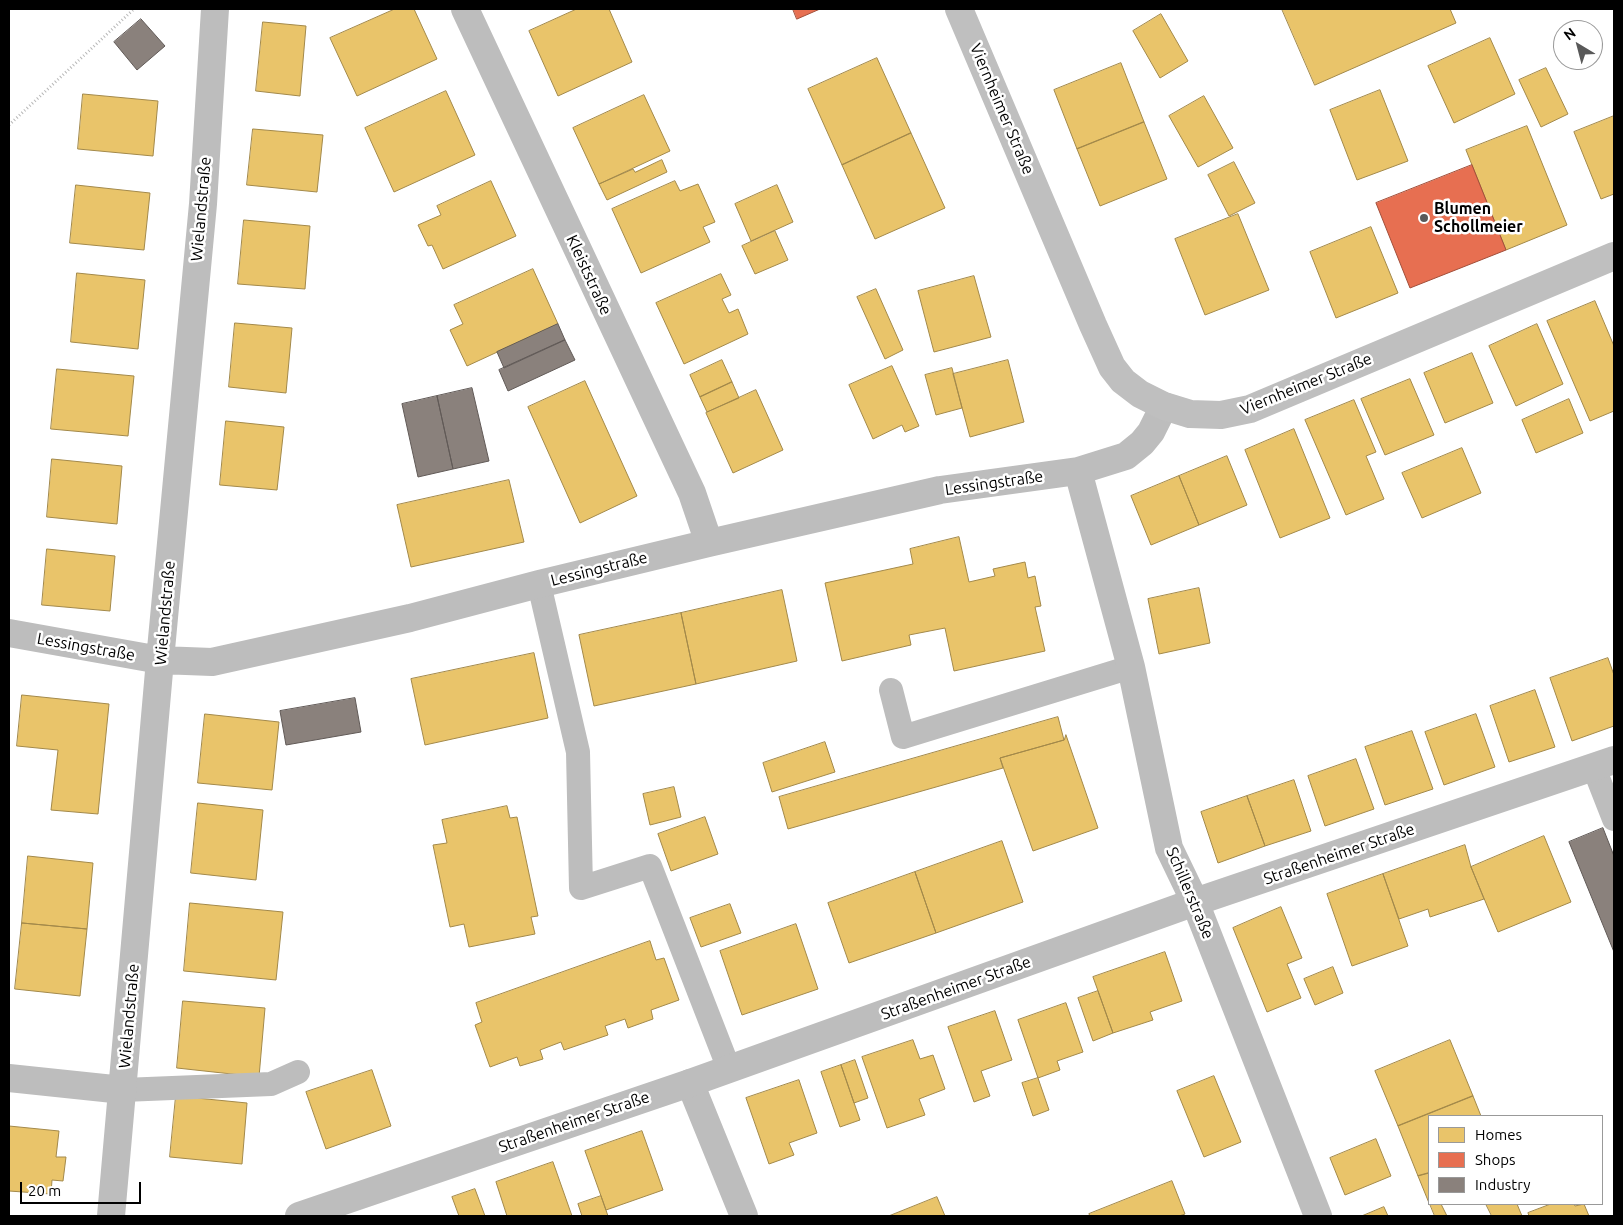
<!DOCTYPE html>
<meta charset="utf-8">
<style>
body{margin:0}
#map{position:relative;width:1623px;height:1225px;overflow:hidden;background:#fff;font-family:Ubuntu,sans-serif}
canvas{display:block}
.frame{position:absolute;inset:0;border:10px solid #000;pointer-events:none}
.legend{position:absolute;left:1428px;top:1115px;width:175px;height:90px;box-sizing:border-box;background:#fff;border:1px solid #999;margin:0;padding:6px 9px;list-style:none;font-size:15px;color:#000}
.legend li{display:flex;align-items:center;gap:10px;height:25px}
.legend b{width:25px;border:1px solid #999}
.north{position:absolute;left:1553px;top:20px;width:50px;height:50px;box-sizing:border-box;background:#fff;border:1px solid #999;border-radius:50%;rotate:323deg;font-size:14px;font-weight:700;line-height:20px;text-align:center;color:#000}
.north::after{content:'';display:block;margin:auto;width:18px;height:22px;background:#595959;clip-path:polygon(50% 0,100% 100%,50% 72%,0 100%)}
.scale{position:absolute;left:20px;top:1182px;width:121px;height:22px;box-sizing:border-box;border:2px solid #000;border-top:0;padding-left:6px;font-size:15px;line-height:18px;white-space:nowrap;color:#000;-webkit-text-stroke:4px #fff;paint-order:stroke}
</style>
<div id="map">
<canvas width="1623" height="1225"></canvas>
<div class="frame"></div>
<ul class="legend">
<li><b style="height:14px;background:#e9c46a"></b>Homes</li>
<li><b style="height:14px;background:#e76f51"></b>Shops</li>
<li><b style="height:14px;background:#8a817c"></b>Industry</li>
</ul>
<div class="north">N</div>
<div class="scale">20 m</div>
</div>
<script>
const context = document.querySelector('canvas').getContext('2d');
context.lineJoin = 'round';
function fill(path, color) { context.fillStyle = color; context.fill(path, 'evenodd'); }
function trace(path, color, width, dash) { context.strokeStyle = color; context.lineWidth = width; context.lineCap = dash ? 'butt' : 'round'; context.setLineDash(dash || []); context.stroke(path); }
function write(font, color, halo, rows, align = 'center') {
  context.font = font + ' Ubuntu,sans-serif'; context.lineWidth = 5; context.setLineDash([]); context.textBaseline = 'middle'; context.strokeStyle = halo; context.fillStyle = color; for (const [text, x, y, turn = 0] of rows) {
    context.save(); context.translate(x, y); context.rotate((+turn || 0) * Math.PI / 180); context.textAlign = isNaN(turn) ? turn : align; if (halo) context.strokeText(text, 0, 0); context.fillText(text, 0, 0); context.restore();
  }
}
const homes = new Path2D(`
 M395,9H414L437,59L357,96L330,38Z
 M577,9H609L632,62L558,96L529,31Z
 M1282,9H1450L1456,23L1315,85Z
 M1161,14L1188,61L1160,78L1133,31Z
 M263,22L306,26L300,96L256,91Z
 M1490,38L1515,94L1454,123L1428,66Z
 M877,58L911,133L842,165L808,89Z
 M1121,63L1144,122L1077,149L1054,90Z
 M1546,68L1568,114L1541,127L1519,80Z
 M1380,90L1408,161L1357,180L1330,110Z
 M446,91L475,155L394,192L365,128Z
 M83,94L158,101L153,156L78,149Z
 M644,95L670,151L599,184L573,128Z
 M1204,96L1233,148L1198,167L1169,116Z
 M1614,116V194L1601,199L1574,132Z
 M1144,122L1167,179L1100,206L1077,149Z
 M1527,126L1567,225L1506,250L1466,150Z
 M253,129L323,135L317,192L247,185Z
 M911,133L945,208L875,239L842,165Z
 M662,160L667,172L607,200L599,184L633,169L635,172Z
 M1234,162L1255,203L1229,216L1208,175Z
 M491,181L516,236L443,269L432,245L428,246L418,225L441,215L437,206Z
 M675,181L680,191L698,184L715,222L703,227L710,242L641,273L612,209Z
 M76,185L150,193L144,250L70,243Z
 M777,185L793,222L751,241L735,204Z
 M1238,214L1269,290L1205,315L1175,239Z
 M244,220L310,226L305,289L238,284Z
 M1371,227L1398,293L1336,318L1310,252Z
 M775,231L788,260L755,274L742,246Z
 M533,269L558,324L467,366L450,330L463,324L454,305Z
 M77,273L145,280L138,349L71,342Z
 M721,274L731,295L722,299L729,313L738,309L748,334L684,364L656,303Z
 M974,276L991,337L934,352L918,291Z
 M876,289L903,350L885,359L857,297Z
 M1595,301L1614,346V411L1590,421L1547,321Z
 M235,323L292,328L286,393L229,387Z
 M1537,324L1563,384L1516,406L1489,346Z
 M1472,353L1493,403L1445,423L1424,373Z
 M722,360L732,382L700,397L690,375Z
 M1008,360L1024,422L970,437L953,374Z
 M892,366L919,426L905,432L902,425L873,439L849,385Z
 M952,368L962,408L936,415L925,375Z
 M57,369L134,376L128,436L51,429Z
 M1410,379L1434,435L1385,455L1361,399Z
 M585,381L637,496L580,523L528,407Z
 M732,382L739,398L707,412L700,397Z
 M756,390L783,450L733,473L706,413Z
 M1569,399L1583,433L1536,453L1522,420Z
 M1354,400L1376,452L1366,456L1384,499L1346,515L1305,420Z
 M226,421L284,427L277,490L220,485Z
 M1294,429L1330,518L1280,538L1245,450Z
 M1462,448L1481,493L1422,518L1402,473Z
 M1227,456L1247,505L1199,525L1179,476Z
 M52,459L122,466L117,524L47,517Z
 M1179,476L1199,525L1151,545L1131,496Z
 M509,480L524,542L411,567L397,505Z
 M959,537L969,582L995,576L993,569L1025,562L1028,578L1035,576L1041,606L1035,607L1045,651L954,671L945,628L909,635L911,645L842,661L825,583L913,564L910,549Z
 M47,549L115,556L110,611L42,605Z
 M1199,588L1210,643L1159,654L1148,599Z
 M782,590L797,661L696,684L681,613Z
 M681,613L696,684L594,706L579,635Z
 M534,653L548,718L425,745L411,679Z
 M1608,658L1614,675V726L1572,741L1550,678Z
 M1535,690L1555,747L1509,762L1490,706Z
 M22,695L109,704L98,814L51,810L58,750L17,746Z
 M205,714L279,722L272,790L198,783Z
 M1476,714L1495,767L1444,785L1425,732Z
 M1058,717L1064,740L1000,758L1003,768L788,829L779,797Z
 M1412,731L1433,789L1385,805L1365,747Z
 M1066,735L1098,828L1033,851L1000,758L1064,740Z
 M825,742L835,772L772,792L763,763Z
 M1356,759L1374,809L1325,826L1308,776Z
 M1294,780L1311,831L1265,846L1247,796Z
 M674,787L681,817L650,825L643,794Z
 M1247,796L1265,846L1218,863L1201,812Z
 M198,803L263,810L256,880L191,873Z
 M507,806L510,818L517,817L538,916L531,917L535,934L469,947L464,924L450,927L433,845L447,843L442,820Z
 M705,817L718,854L671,871L658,834Z
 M1544,836L1571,902L1498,932L1471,867Z
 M1002,841L1023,902L936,933L915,872Z
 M1465,845L1471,867L1484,899L1430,917L1428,909L1399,919L1383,874Z
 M28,856L93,863L87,929L22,923Z
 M915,872L936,933L849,963L828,903Z
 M1383,874L1408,946L1352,966L1327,894Z
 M190,903L283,912L276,980L184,971Z
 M730,904L741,933L701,947L690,918Z
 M1281,907L1302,958L1287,964L1301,998L1267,1012L1233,928Z
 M22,923L87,929L80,996L15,989Z
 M796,924L818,989L742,1015L720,951Z
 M650,941L656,960L664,958L679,1000L651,1010L653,1019L628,1028L625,1019L605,1026L608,1035L564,1050L561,1042L540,1050L543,1059L520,1066L517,1057L490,1067L475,1025L482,1022L476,1003Z
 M1165,952L1182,1001L1150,1012L1153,1020L1113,1033L1093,977Z
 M1333,967L1343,993L1315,1005L1304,979Z
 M1098,991L1113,1033L1093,1041L1078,998Z
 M183,1001L265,1008L259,1077L177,1068Z
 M1066,1003L1083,1052L1057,1061L1060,1070L1038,1078L1018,1020Z
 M995,1011L1012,1060L981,1071L990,1096L974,1102L948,1027Z
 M913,1040L920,1059L933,1055L945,1089L919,1099L925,1115L887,1128L862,1057Z
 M1450,1040L1473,1096L1398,1126L1375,1071Z
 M855,1060L868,1098L854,1103L841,1065Z
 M841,1065L860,1120L840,1127L821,1072Z
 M372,1070L391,1126L326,1149L306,1092Z
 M1214,1076L1241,1142L1204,1157L1177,1091Z
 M1038,1078L1049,1110L1033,1116L1022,1083Z
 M799,1080L817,1133L789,1143L794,1155L769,1164L746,1098Z
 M176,1096L247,1103L242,1164L170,1157Z
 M1473,1096L1481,1116H1429V1173L1418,1176L1398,1126Z
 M9,1126L59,1131L56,1157H66L63,1181L52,1180L51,1194L9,1191Z
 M642,1131L663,1190L606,1210L585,1151Z
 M1376,1139L1391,1176L1345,1195L1330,1158Z
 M553,1162L572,1216H507L496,1182Z
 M1429,1173V1203L1418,1176Z
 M1172,1181L1185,1214L1179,1216H1090L1089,1214Z
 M475,1189L485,1216H459L452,1197Z
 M601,1196L608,1216H582L578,1204Z
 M937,1197L945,1216H889Z
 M1430,1204H1441L1447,1216H1435Z
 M1486,1204H1517L1522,1216H1492Z
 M1551,1204H1574L1575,1206L1584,1204L1589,1216H1529L1528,1213Z
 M1384,1207L1388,1216H1362Z`);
const shops = new Path2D(`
 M793,9H820L797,19Z
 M1472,165L1506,250L1410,288L1376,203Z`);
const industry = new Path2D(`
 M141,19L165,46L137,70L114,42Z
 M558,324L565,340L504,368L497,352Z
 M565,340L575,360L508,391L499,370Z
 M472,388L489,461L453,469L437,396Z
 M437,396L453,469L418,477L402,404Z
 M355,698L361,732L286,745L280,711Z
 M1603,828L1614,856V952L1569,842Z`);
const path = new Path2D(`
 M9,125L134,9`);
const service = new Path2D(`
 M539,584L578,752L581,888L650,866L729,1069
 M891,690L903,737L1131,667
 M1594,768L1614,819
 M123,1090L271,1084L298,1072`);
const minor = new Path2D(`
 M465,9L692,493L709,543
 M1078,471L1131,667L1169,848L1195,902L1318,1216
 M9,633L160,660L212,662L410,618L539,584L709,543L940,490L1078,471L1126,456L1142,443L1151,432L1164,406
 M9,1078L123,1090
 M690,1083L744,1216
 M111,1216L160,660L203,204L215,9`);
const tertiary = new Path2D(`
 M299,1216L690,1083L1195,902L1614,760`);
const secondary = new Path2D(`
 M959,9L1093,325L1112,367L1123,381L1140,394L1164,406L1190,414L1221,415L1250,409L1614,256`);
const markers = [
 [1424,218,5,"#595959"]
];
const streetNames = [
 ["Viernheimer Straße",1002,109,67],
 ["Wielandstraße",201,209,-85],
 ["Kleiststraße",589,275,65],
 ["Viernheimer Straße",1306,384,-22],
 ["Lessingstraße",994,483,-8],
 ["Lessingstraße",599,569,-14],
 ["Wielandstraße",165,613,-85],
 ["Lessingstraße",86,647,10],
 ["Straßenheimer Straße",1339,854,-19],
 ["Schillerstraße",1190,893,67],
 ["Straßenheimer Straße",956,988,-20],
 ["Wielandstraße",129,1016,-85],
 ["Straßenheimer Straße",574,1122,-19]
];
const poiNames = [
 ["Blumen",1434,209],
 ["Schollmeier",1434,227]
];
fill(homes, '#e9c46a');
trace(homes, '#a3894a', 1);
fill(shops, '#e76f51');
trace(shops, '#a24e39', 1);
fill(industry, '#8a817c');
trace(industry, '#615a57', 1);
trace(path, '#b8b8b8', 3, [1, 2.5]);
trace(service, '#bdbdbd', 24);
trace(minor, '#bdbdbd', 28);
trace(tertiary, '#bdbdbd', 28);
trace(secondary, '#bfbfbf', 28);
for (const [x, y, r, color] of markers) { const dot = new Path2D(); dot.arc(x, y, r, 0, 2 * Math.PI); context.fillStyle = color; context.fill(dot); trace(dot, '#fff', 2); }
write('16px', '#000', '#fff', streetNames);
write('bold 16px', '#000', '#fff', poiNames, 'left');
</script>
